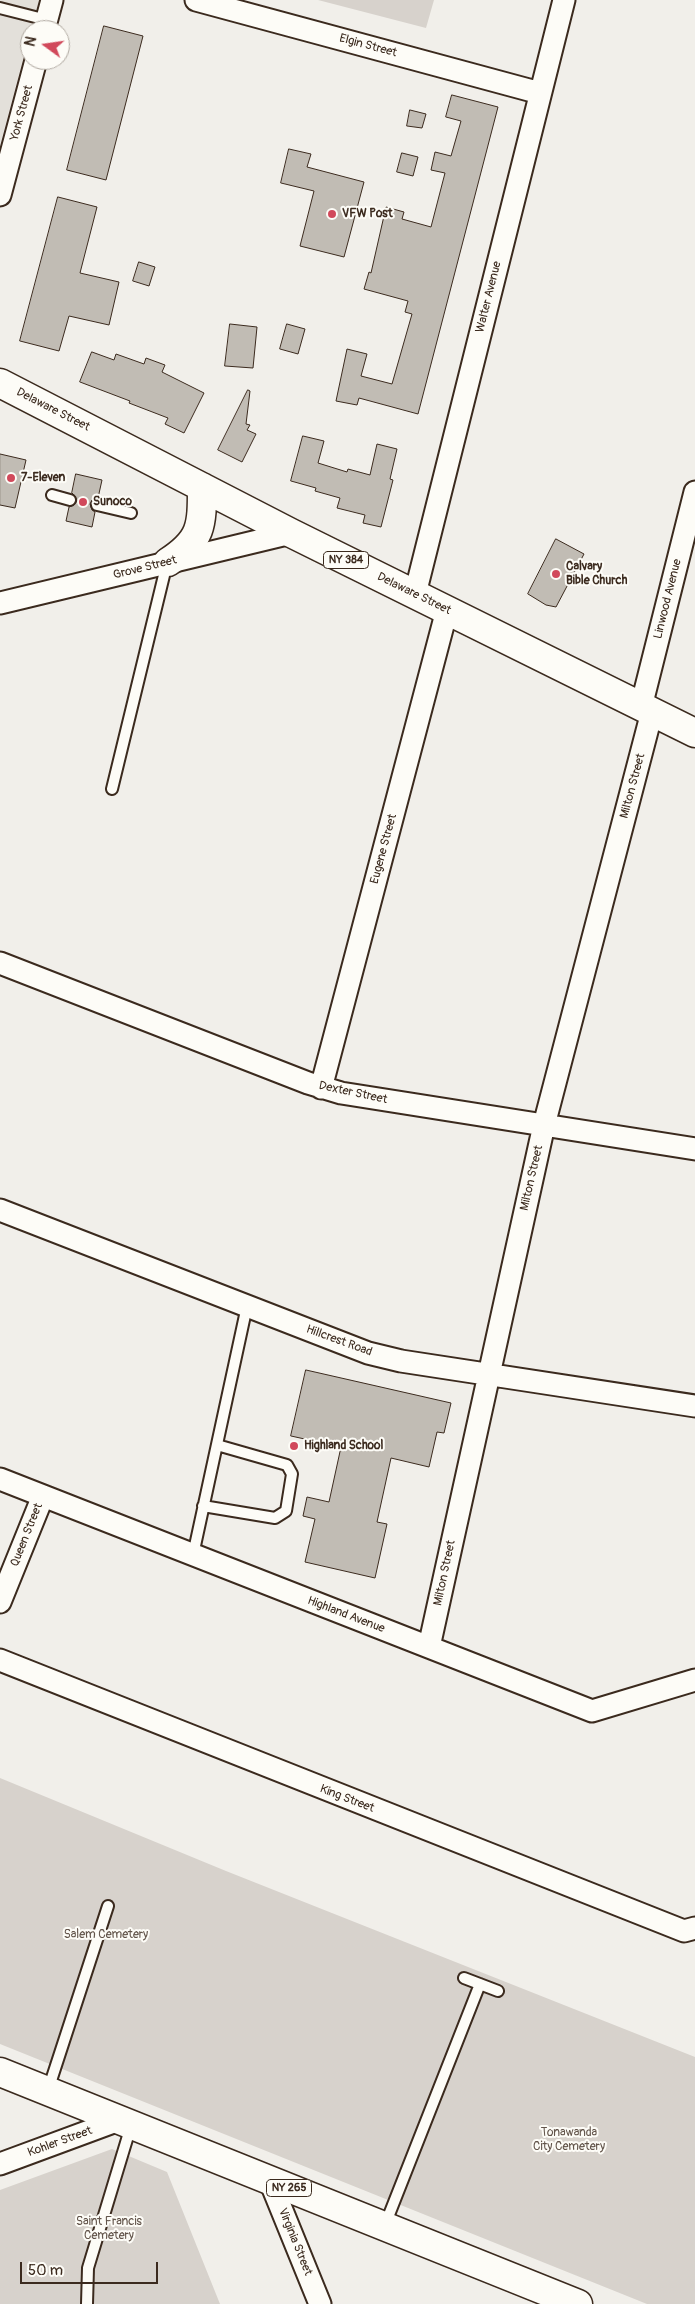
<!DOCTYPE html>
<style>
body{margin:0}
#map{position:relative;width:695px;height:2304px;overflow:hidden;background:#f1efea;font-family:Pangolin,sans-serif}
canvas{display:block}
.north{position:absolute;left:20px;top:20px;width:50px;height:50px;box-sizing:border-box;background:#fdfcf7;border:1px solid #afa8a0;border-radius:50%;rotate:284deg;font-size:14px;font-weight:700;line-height:20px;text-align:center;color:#3b2a1e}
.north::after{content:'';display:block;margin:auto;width:18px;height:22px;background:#d1495b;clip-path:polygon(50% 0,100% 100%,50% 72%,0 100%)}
.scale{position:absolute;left:20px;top:2262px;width:138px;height:22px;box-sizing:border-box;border:2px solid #3b2a1e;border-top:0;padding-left:6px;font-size:15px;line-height:18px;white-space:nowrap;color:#3b2a1e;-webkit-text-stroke:4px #fdfcf7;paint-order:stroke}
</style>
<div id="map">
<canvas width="695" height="2304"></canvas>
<div class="north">N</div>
<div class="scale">50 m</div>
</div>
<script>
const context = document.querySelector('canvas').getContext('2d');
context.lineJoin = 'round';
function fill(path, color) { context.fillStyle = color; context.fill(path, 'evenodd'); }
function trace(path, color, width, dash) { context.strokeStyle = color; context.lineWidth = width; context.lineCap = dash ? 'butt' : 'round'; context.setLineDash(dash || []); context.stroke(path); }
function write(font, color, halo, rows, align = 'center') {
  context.font = font + ' Pangolin,sans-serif'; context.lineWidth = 4; context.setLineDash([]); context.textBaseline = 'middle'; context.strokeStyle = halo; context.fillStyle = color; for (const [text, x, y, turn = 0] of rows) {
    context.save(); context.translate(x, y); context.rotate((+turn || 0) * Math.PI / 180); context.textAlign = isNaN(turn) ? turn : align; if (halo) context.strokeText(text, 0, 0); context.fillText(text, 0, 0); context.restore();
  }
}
const built = new Path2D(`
 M0,0H39L0,145Z`);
const green = new Path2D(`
 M318,0H434L426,28Z
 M0,1778L226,1871L695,2057V2304H647L0,2044Z
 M112,2149L167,2172L220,2304H0V2190Z`);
const building = new Path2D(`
 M104,26L143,36L106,180L67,170Z
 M452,95L498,107L418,414L359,398L357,405L336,401L347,349L367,354L361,376L392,384L412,314L405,312L408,301L364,289L369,272L371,273L386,207L404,212L402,219L431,227L445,173L431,170L435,152L451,156L461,121L446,117Z
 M410,110L426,114L422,128L407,126Z
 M289,149L311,154L307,167L364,182L344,257L300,246L314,191L281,183Z
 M402,153L418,157L413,176L397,172Z
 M58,197L97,207L80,273L119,282L109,325L69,316L59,351L20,341Z
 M139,262L155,267L149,286L133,281Z
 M230,324L257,327L253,368L225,366Z
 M287,324L305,329L298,354L280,349Z
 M92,352L114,360L116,354L144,364L146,358L165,365L162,372L204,393L184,433L165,424L168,418L129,403L130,401L80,382Z
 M248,390L250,391L246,424L250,425L247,430L256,434L242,462L218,450Z
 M303,436L324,441L318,463L347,472L348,469L370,475L377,444L397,449L390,479L393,480L381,527L363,523L365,515L337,508L340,498L315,491L316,488L291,481Z
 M0,454L26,460L15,508L0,505Z
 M76,474L102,480L98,498L92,500L90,504L92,510L95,512L92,527L66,521L69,507L74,505L77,501L75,496L72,493Z
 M556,539L584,554L556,607L546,605L528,594Z
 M306,1370L451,1403L444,1433L437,1432L429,1467L391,1458L377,1522L387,1524L375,1578L305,1562L315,1519L303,1516L307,1497L329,1502L341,1447L291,1436Z`);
const lane = new Path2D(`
 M0,8L47,20
 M52,495L70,500
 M97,505L131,513
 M112,789L167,563
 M203,1506L275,1518L286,1511L292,1474L287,1465L217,1445
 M193,1555L247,1306
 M464,1978L498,1991
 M48,2090L108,1906
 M385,2225L480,1984
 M87,2304L88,2268L131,2126`);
const street = new Path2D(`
 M196,0L540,93
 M44,30L52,0
 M0,195L36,60
 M415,594L564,0
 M0,603L291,533
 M641,707L695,492
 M0,963L308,1083L341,1093L695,1149
 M321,1088L447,610
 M0,1210L368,1353L401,1361L695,1406
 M0,1479L592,1711L695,1680
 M0,1602L43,1496
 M429,1647L544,1125L652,712
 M0,1660L684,1931L695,1928
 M0,2164L119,2120
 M270,2181L320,2304`);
const primary = new Path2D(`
 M0,383L291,533L695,733
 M168,562C202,540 202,526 202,487
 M0,2072L578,2304`);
const markers = [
 [332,214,5,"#d1495b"],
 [11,478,5,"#d1495b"],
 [83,502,5,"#d1495b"],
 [556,574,5,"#d1495b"],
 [294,1446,5,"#d1495b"]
];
const shields = [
 [346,560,45],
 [289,2188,45]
];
const shieldNames = [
 ["NY 384",346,560],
 ["NY 265",289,2188]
];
const streetNames = [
 ["Elgin Street",368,46,15],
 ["York Street",22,113,-75],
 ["Walter Avenue",489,297,-76],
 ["Delaware Street",53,410,27],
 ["Grove Street",145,568,-14],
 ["Delaware Street",414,594,26],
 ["Linwood Avenue",668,599,-76],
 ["Milton Street",633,786,-75],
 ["Eugene Street",384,849,-75],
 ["Dexter Street",353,1093,12],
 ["Milton Street",532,1178,-77],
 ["Hillcrest Road",339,1341,20],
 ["Queen Street",27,1535,-68],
 ["Milton Street",445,1573,-78],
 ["Highland Avenue",346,1615,21],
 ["King Street",347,1799,21],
 ["Kohler Street",60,2142,-20],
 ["Virginia Street",295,2242,68]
];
const poiNames = [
 ["VFW Post",342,214],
 ["7-Eleven",21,478],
 ["Sunoco",93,502],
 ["Calvary",566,567],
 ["Bible Church",566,581],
 ["Highland School",304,1446]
];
const parkNames = [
 ["Salem Cemetery",106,1935],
 ["Tonawanda",569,2133],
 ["City Cemetery",569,2147],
 ["Saint Francis",109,2222],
 ["Cemetery",109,2236]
];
fill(built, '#e3e0da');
fill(green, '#d7d2cc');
fill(building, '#c1bcb4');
trace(building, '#3b2a1e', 1);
trace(lane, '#3b2a1e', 14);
trace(street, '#3b2a1e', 25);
trace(primary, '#3b2a1e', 31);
trace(lane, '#fdfcf7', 10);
trace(street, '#fdfcf7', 21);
trace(primary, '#fdfcf7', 28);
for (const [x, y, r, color] of markers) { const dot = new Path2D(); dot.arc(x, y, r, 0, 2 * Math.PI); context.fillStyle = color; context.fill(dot); trace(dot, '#fdfcf7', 2); }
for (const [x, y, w] of shields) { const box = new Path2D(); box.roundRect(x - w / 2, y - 8.5, w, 17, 4); context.fillStyle = '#fdfcf7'; context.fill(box); trace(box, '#3b2a1e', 1); }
write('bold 11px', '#3b2a1e', null, shieldNames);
write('12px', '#3b2a1e', '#fdfcf7', streetNames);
write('bold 12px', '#3b2a1e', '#fdfcf7', poiNames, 'left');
write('12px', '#62544a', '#fdfcf7', parkNames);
</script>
